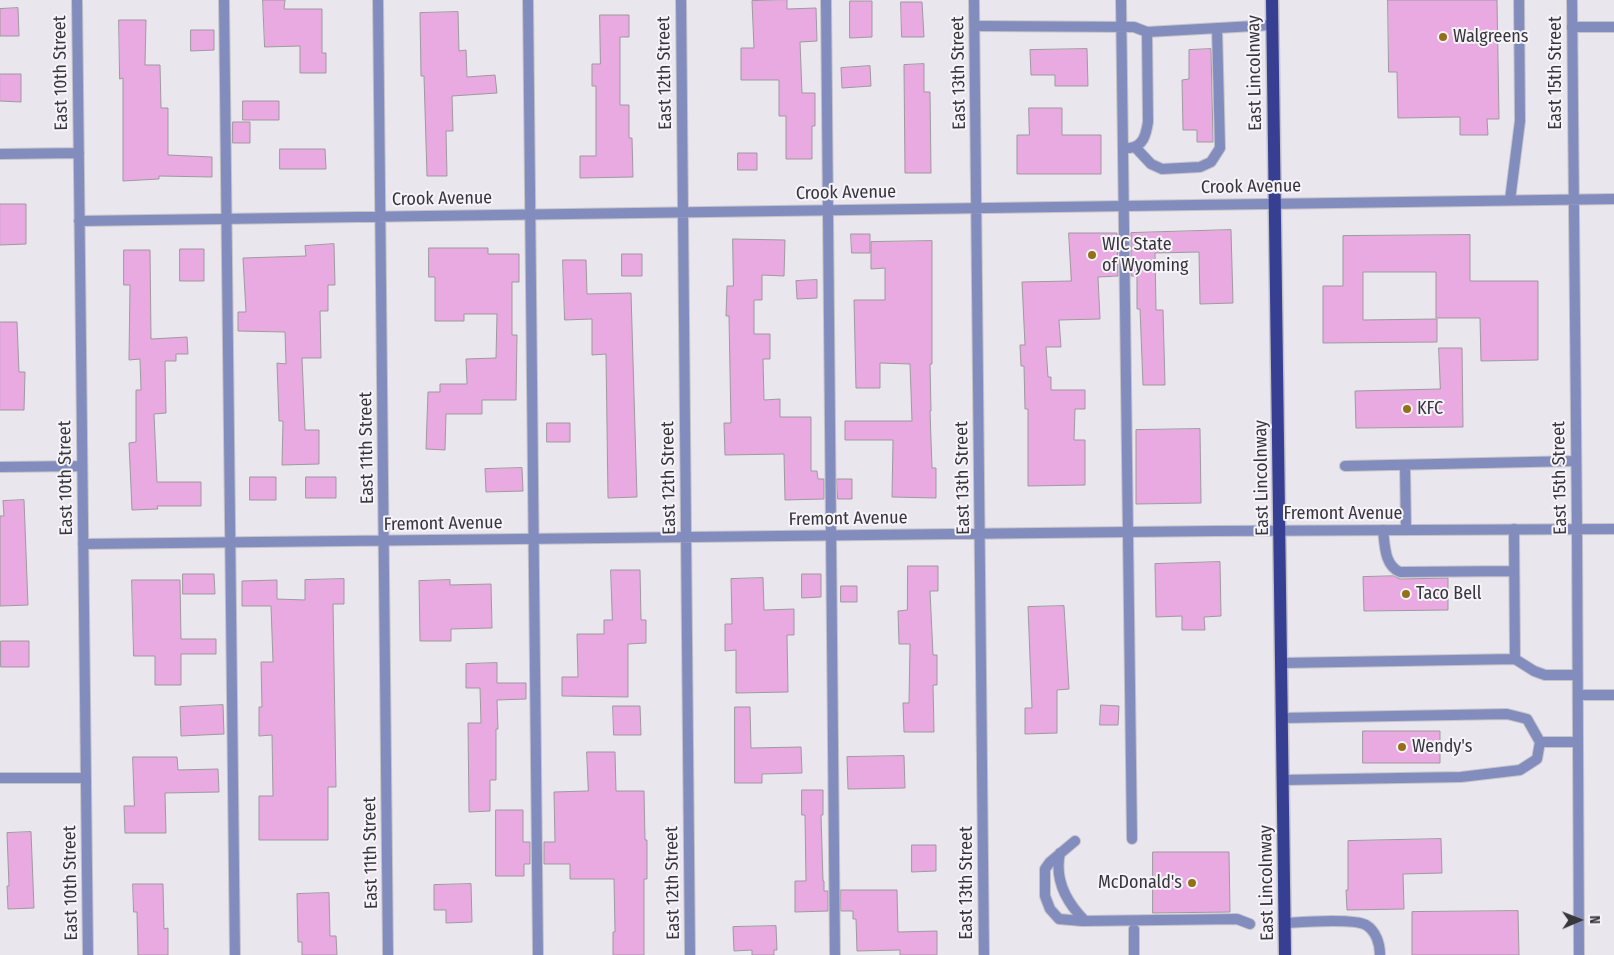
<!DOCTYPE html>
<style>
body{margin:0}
#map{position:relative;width:1614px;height:955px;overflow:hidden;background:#e9e6ee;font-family:"Fira Sans Condensed",sans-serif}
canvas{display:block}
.north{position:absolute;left:1554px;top:895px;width:50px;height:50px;-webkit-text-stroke:4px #f6f3fb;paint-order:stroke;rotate:89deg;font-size:14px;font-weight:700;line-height:20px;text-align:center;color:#373639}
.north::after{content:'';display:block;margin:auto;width:18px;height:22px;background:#373639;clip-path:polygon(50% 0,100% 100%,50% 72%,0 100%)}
</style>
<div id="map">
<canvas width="1614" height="955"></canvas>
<div class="north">N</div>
</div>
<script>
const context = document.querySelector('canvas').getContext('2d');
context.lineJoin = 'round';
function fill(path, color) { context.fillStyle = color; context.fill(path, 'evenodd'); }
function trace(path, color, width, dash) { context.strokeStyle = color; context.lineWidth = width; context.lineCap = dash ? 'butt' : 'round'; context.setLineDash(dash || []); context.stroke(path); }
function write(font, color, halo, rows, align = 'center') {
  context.font = font + ' "Fira Sans Condensed",sans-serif'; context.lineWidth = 4; context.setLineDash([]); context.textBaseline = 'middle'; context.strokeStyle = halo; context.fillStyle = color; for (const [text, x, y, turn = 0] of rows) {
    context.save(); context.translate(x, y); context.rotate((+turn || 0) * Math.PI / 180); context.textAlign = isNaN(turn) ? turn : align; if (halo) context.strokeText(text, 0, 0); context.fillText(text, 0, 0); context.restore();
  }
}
const building = new Path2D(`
 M263,0H285L284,9H322V53H326V73H300V46L265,47Z
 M787,0V9L816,8L817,41L800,42L802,93H815V126H812V159H786V116H779V80H741V48H754L752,1Z
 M1388,0H1497L1499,119H1487L1488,135H1460V117L1398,118L1397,72H1389Z
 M850,1H872V37L850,38Z
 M901,2H922L924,37H902Z
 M18,8L19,36H0V9Z
 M458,12L459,51L466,50L467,77L495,75L497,93L452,96L453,131H446L447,176H427L424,76H421L420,13Z
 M600,15H629V37H620V105H629V138H632L633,177L580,178V156H596V86H592V64H600Z
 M119,20H146L145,65H160L161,108H168V155L212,157V177L159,176V179L123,181V78L120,79Z
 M191,30H214V50L191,51Z
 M1087,49L1088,86H1055V75H1031L1030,50Z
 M1211,49L1213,142H1197V130H1183L1182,80L1189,79V50Z
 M924,64V92H930L931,173H905L904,65Z
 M870,66L871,86L842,88L841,68Z
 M0,74H21V102L0,101Z
 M243,101H279V120H243Z
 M1029,108H1062V135H1101V174H1017V135H1029Z
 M233,122H250V143H233Z
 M280,149H325L326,169H280Z
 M738,153H757V170H738Z
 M0,204H26V244L0,245Z
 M1231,230L1233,303L1200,304L1199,252L1155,253L1156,310H1163L1165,385H1143L1140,309H1137V276H1131V233Z
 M1069,233H1117L1118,276L1098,277L1100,319L1059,320L1061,347H1046L1048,377H1051V390H1085V409H1075L1074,440H1085V485L1028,486V409H1025L1024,366H1021L1020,345H1025L1022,282L1071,281Z
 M851,234H870V253H852Z
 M1470,235V281H1538V360L1481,361L1480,318H1436V272H1363V320L1437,319V342L1323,343V286H1343V236Z
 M733,239L785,240L784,276L762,275V300H754V334H770V359H763L764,400L780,399V417H811V471H817L818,479H824V499L785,500L784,454L725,455L724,423H731L729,316H726L727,286H733Z
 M932,241V364H930L931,411H930L932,468H936V498L892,497L893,440H845V421H912L910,364L880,363V388H856L854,300H885V268L871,269V242Z
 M334,244L335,285H328V311H320L321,358H302L305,430H319V464L282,465L283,421H279L277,363L286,364L285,332L238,331V312H246L243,258L306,256L305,246Z
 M429,248H488V254H519V282H512V335H517L516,400H482V414H446L445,450L426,449L428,392H440V384H467L466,359L496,358L497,314H464V321H435V277H429Z
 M180,249H204V281H180Z
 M124,250H150L151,339L187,337L188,354H176V361H165L166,413L154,414L157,482H201V506H157L158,509L132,510L129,443L136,442V390H141L140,359L129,360L130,285H124Z
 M622,254H642V276H622Z
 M563,260H586L587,294L631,293L637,497L608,498L606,354L592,355V319L565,320Z
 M817,280V298L797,299L796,281Z
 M0,322H17L19,372H25L24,410H0Z
 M1439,348H1462L1463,427L1356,428L1355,391L1440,389Z
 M547,423H570V442H547Z
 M1200,429L1201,503L1136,504V430Z
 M522,468L523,491L486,492L485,469Z
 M250,477H276V500H250Z
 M306,477H336V498H306Z
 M837,479H852V499H838Z
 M24,500L28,605L0,606V516H4L3,501Z
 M1220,562L1221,616L1204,617L1205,630H1182V616L1156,617L1155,564Z
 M908,566H938V591H930L933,655H937V685H933L934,732H904L903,703H909L910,644H899L898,611L907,610Z
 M611,570H640L641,620H646V643L628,644V697L562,696V677H578L577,634H604V620H612Z
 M183,574H214L215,594H183Z
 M802,574H821V597L802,598Z
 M1394,576L1400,579L1448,578V610L1364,611L1363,577Z
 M763,578L764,610L794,609V635H787L788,692L736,693V650L725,651V624H732L731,579Z
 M344,579V604H333L336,787H328V840H259V796H273L272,735L259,736V707H262L261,662H273L271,606H242V581L277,580V599L305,600V580Z
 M132,580H180L181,639H216V654H181V685H155V656H134Z
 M450,580V585L491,584L492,628L451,629V641H420L419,581Z
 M841,586H857V602H841Z
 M1064,606L1069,689L1057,690V733L1025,734V708H1032L1028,607Z
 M1,641H29V667H1Z
 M497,663V683H526V699L497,700L498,729H496V780H490V811L469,812L468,723H481L480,688H466V664Z
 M223,705L224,734L181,736L180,707Z
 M1101,705L1119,706L1118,725H1100Z
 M613,706H640L641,735H614Z
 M735,707H750L751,748L801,747L802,773L762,774V783H735Z
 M1363,731H1440V763H1363Z
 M587,752H615L616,791H644L645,840H647V879H644V955H613V932H615L614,879H570V864H544V842H555L554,792L588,791Z
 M904,756L905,788L848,789L847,757Z
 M133,757H177L178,770L218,769L219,792L165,793L166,833H125L124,806H134Z
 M802,790H823V815H821L823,881H824V891H828V911L795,912V881H806L805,815H802Z
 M496,810H523V842H530V864H524V876H496Z
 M31,832L34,908L8,909L7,886H9L7,833Z
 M1441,839L1442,873L1403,874L1404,909L1347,910L1346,890H1348V841Z
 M912,845H936V871L912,872Z
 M1153,852H1229L1230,912L1153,913Z
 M133,884H163L164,929L168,928V955H138L137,912H134Z
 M471,884L472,922L446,923V910H434V885Z
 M841,890H897L898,932L937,931V955H900V950L857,951L856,919H853V911H841Z
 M329,893L330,936H336L337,955H302V942H298L297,894Z
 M1518,911L1519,955H1412V912Z
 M776,926L777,950H774V955H752V950L734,951L733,927Z`);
const service = new Path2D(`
 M224,0L235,955
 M528,0L538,955
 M826,0L835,955
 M1121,0L1132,839
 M975,26L1134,27L1147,32L1272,25
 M1572,27H1614
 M1129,148C1143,147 1146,135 1148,122L1147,32
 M1136,148L1151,164L1162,169L1200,167L1211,162L1220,148L1217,28
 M1510,200L1520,121L1519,0
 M1405,465L1406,530
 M1345,466L1576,461
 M1383,530C1385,545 1384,565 1400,572L1514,571
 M1515,659L1534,671L1545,675H1577
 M1282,663L1515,659L1514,529
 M1578,695H1614
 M1282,718L1507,714L1527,719L1540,742L1537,759L1520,770L1461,777L1283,780
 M1540,742H1578
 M1075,841L1050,862L1045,869V896L1050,909L1059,919L1082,921L1237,919L1250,924
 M1060,853C1054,880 1066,902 1085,921
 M1285,923C1302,922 1353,918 1366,925C1376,931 1380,944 1380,955
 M1134,929V955`);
const minor = new Path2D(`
 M77,0L88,955
 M378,0L388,955
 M681,0L690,955
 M974,0L984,955
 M1572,0L1577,529L1579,955
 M0,154L79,153
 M79,221L1614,199
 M0,467L82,466
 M83,544L1214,531L1614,529
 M0,778H86`);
const primary = new Path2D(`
 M1272,0L1285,955`);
const markers = [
 [1443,37,5,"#947018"],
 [1092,255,5,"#947018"],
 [1407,409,5,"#947018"],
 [1406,594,5,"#947018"],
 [1402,747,5,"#947018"],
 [1192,883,5,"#947018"]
];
const poiNames = [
 ["Walgreens",1453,37],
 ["WIC State",1102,245],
 ["of Wyoming",1102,266],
 ["KFC",1417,409],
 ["Taco Bell",1416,594],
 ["Wendy's",1412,747],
 ["McDonald's",1182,883,"right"]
];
const streetNames = [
 ["East 10th Street",61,73,-91],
 ["East 12th Street",665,73,-91],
 ["East 13th Street",959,73,-91],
 ["East Lincolnway",1255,73,-91],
 ["East 15th Street",1556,73,-90],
 ["Crook Avenue",1251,187,-1],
 ["Crook Avenue",846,193,-1],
 ["Crook Avenue",442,199,-1],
 ["East 11th Street",367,448,-91],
 ["East 10th Street",66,478,-91],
 ["East 12th Street",669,478,-91],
 ["East 13th Street",963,478,-91],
 ["East Lincolnway",1262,478,-91],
 ["East 15th Street",1560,478,-91],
 ["Fremont Avenue",1343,514],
 ["Fremont Avenue",848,519,-1],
 ["Fremont Avenue",443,524,-1],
 ["East 11th Street",371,853,-91],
 ["East 10th Street",71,883,-91],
 ["East 12th Street",673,883,-91],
 ["East 13th Street",967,883,-90],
 ["East Lincolnway",1267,883,-91]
];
fill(building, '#e8aae0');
trace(building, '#9f999e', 1);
trace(service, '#c5c3ca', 12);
trace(minor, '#c5c3ca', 12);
trace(primary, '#c5c3ca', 15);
trace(service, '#838dbd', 10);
trace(minor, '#838dbd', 10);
trace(primary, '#373f93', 12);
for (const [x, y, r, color] of markers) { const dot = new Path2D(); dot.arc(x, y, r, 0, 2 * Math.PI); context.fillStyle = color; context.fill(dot); trace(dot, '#f6f3fb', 2); }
write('18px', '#373639', '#f6f3fb', poiNames, 'left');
write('18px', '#373639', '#f6f3fb', streetNames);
</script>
